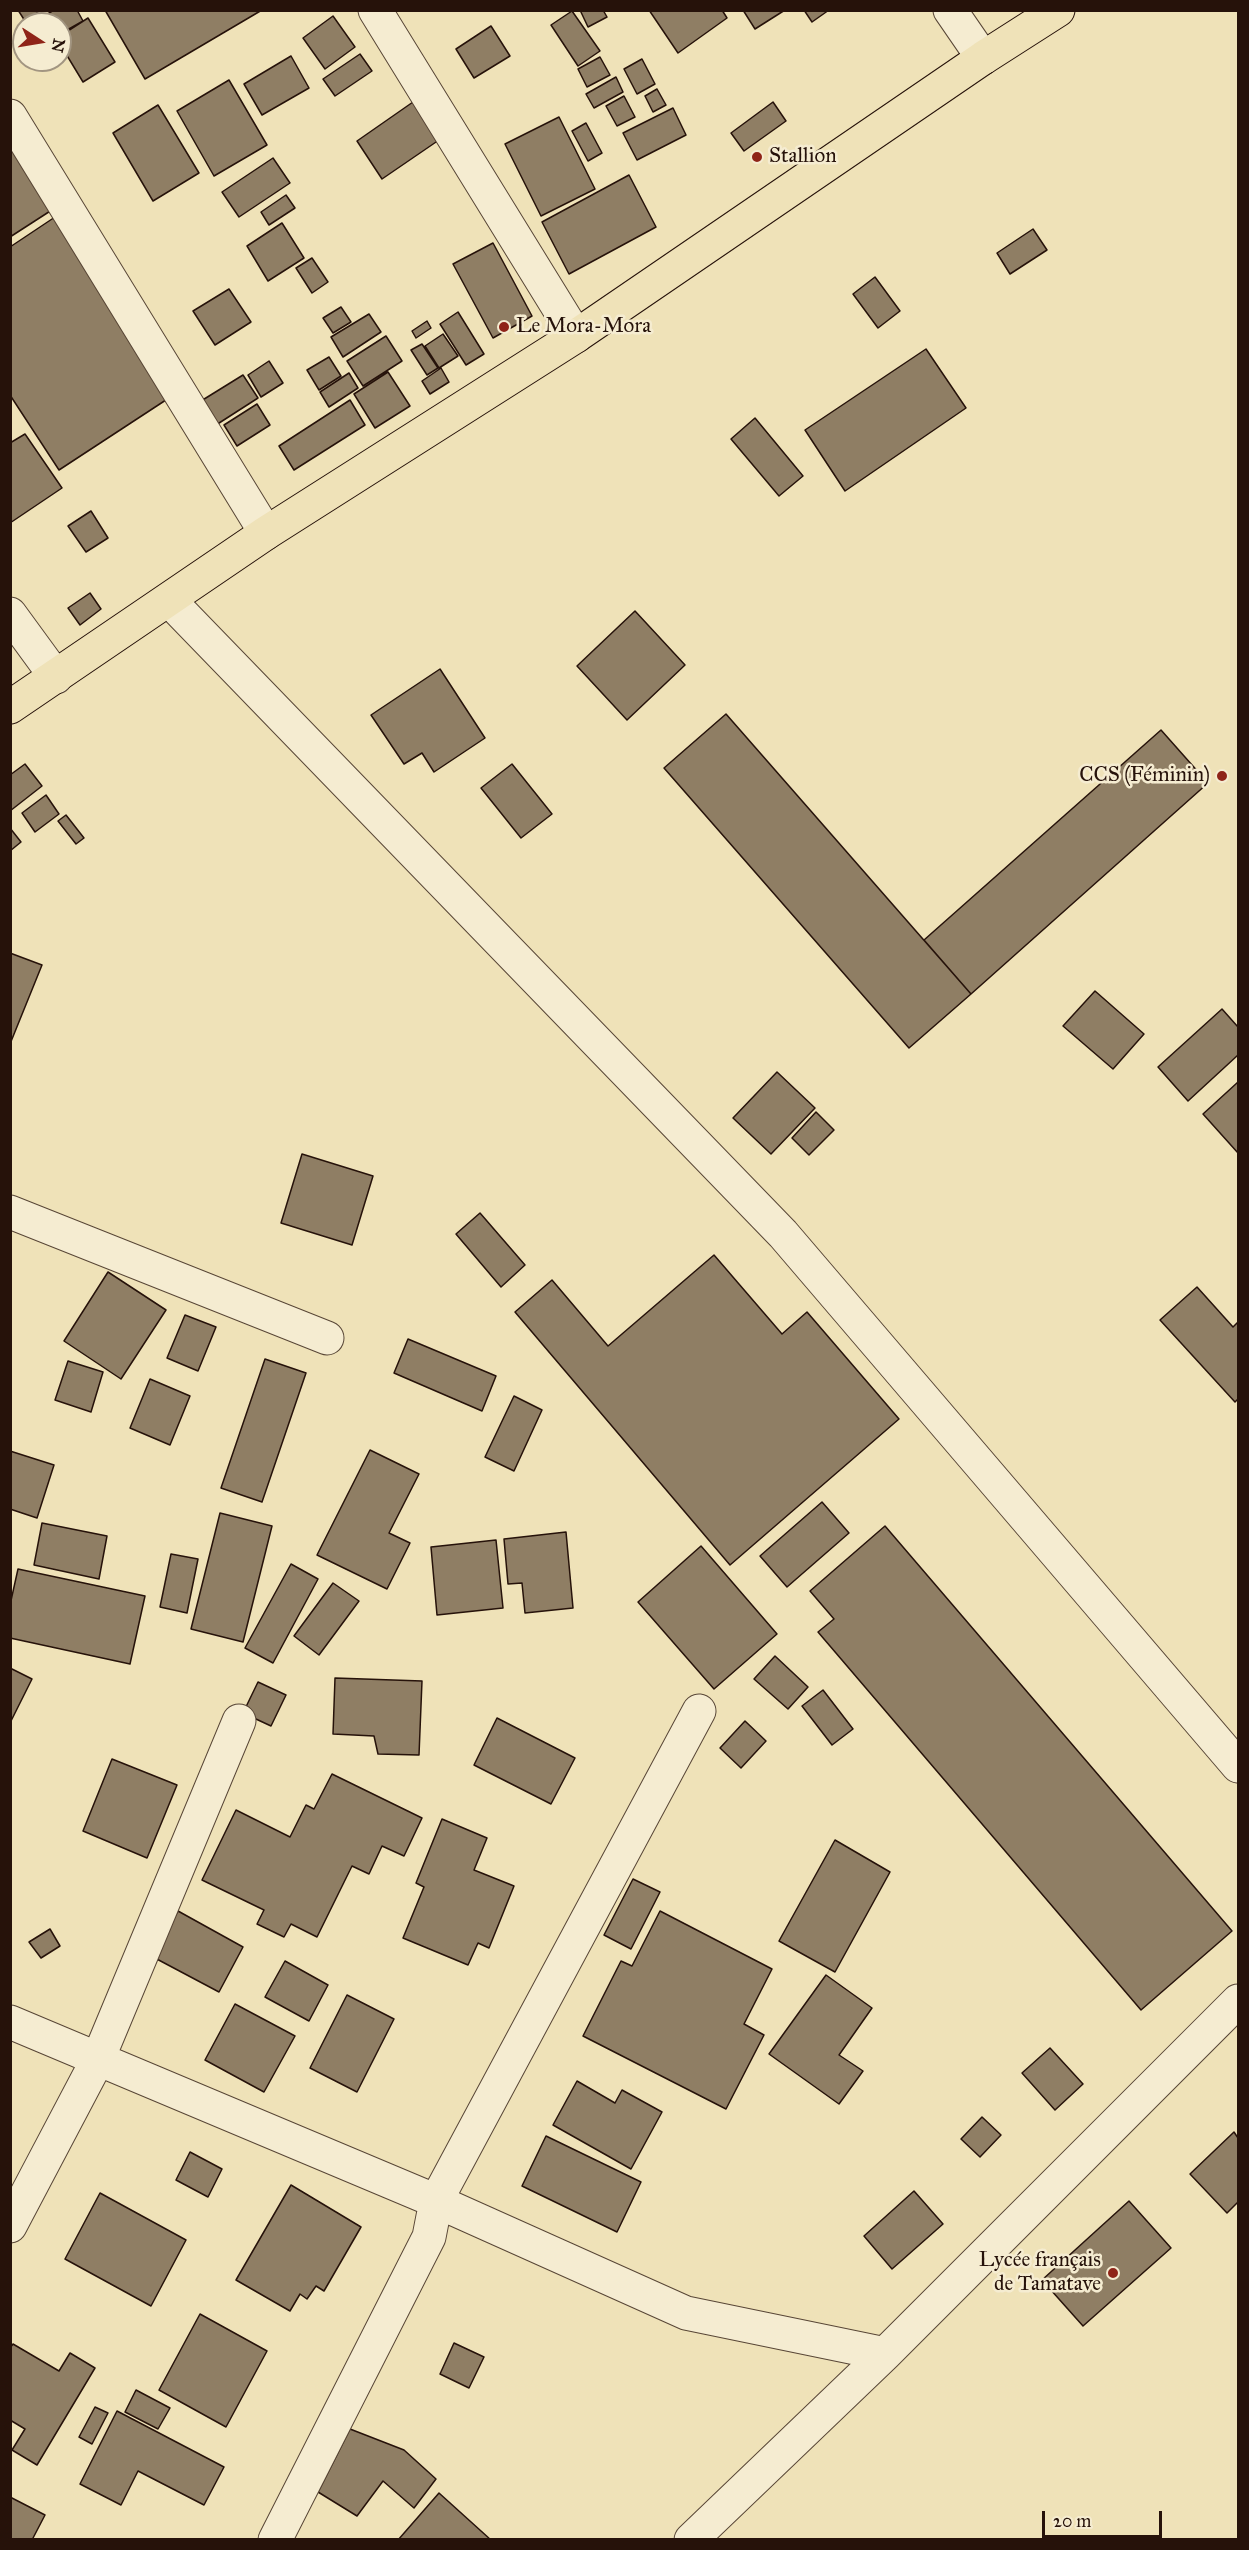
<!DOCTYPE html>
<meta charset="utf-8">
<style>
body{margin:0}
#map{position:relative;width:1249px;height:2550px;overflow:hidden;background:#efe2b8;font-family:"IM FELL Great Primer",serif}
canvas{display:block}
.frame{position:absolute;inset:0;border:12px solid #26120a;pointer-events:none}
.north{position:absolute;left:12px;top:12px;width:60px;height:60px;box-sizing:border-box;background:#f5ecd1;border:2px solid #a29581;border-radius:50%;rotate:102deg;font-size:16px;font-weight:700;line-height:24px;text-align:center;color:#26120a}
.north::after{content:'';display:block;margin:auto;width:21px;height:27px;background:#8f2418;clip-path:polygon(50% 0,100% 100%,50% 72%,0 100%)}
.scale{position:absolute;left:1042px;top:2511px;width:120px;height:27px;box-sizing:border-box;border:3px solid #26120a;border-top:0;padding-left:8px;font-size:18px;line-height:21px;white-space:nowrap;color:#26120a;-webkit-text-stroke:4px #f5ecd1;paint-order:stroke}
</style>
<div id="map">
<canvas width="1249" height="2550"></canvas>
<div class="frame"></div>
<div class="north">N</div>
<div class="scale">20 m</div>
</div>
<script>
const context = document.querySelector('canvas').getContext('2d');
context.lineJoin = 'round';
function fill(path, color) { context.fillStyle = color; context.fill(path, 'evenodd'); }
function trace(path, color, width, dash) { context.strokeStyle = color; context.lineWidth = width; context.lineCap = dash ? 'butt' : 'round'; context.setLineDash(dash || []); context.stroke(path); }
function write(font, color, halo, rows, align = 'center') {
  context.font = font + ' "IM FELL Great Primer",serif'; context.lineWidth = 5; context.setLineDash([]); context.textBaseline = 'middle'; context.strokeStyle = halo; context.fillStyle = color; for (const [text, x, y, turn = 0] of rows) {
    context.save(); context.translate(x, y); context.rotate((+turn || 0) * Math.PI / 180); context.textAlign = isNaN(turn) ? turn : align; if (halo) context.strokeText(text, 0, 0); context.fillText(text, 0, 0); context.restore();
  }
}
const building = new Path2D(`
 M18,10H41L25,21Z
 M54,10H77L83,21L60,34V24H31Z
 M105,10H262L145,79Z
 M580,10H603L607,17L588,27Z
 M649,10H722L727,18L678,53Z
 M743,10H785L755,29Z
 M804,10H829L812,22Z
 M572,11L600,51L578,66L551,25Z
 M333,16L355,47L325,69L303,38Z
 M88,18L115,62L83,82L60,44V36Z
 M491,26L510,56L474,78L456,49Z
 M360,54L372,71L335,96L323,79Z
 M291,56L309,88L262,115L244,84Z
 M600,57L610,75L587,87L578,69Z
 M642,59L655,84L637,94L624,69Z
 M616,77L623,92L594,108L586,94Z
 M229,80L267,145L214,176L177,111Z
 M657,89L666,105L653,112L645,96Z
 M624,96L635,117L617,126L606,106Z
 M413,102L439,140L382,179L357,141Z
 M773,102L786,121L744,151L731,133Z
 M158,105L199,173L153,201L113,133Z
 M673,108L686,135L637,160L623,133Z
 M559,117L595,189L541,216L505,144Z
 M586,123L602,153L588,161L572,131Z
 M10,130L58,206L10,237Z
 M273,158L290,183L239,217L222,192Z
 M629,175L656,227L569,274L542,222Z
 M286,195L295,208L269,225L261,212Z
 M55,217L172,396L59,470L10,395V247Z
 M282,223L304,258L268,281L247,246Z
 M1033,229L1047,250L1010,274L997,253Z
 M493,243L532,316L493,338L453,264Z
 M312,258L328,282L312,293L296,268Z
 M875,277L900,311L878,328L853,294Z
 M229,289L251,322L215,345L193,311Z
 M341,307L351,322L333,333L323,318Z
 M458,312L484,354L466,365L440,324Z
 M369,314L381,332L343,357L331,337Z
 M427,321L431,328L416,338L412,331Z
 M443,334L458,356L439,368L425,346Z
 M386,336L402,361L363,386L347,361Z
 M422,344L438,368L427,375L411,350Z
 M926,349L966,408L845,491L805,430Z
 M329,357L341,376L319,390L307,370Z
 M269,361L283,383L261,397L248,375Z
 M441,368L449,382L430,394L422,381Z
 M388,372L410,406L375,428L354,394Z
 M349,373L358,388L329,407L320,392Z
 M243,375L258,398L216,425L201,401Z
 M350,400L365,425L294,470L279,446Z
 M257,404L270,425L237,446L224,425Z
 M755,418L803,476L779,496L731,439Z
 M25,434L62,488L10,523V443Z
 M91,511L108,538L86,552L68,526Z
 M90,593L101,609L80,625L68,608Z
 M635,611L685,665L627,720L577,666Z
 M440,669L485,738L434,772L422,753L404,764L371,715Z
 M726,714L971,994L909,1048L664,768Z
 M1161,730L1208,783L971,994L924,940Z
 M25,764L42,786L10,811V775Z
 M512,764L552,814L521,838L481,788Z
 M46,795L59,814L35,832L22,813Z
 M66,815L84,838L76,844L58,821Z
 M10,828L21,842L10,851Z
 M10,953L42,965L10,1044Z
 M1095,991L1144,1034L1113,1069L1063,1026Z
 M1222,1009L1238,1027V1055L1188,1101L1158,1067Z
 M777,1072L815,1108L771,1154L733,1118Z
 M1238,1082V1153L1203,1114Z
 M816,1112L834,1130L809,1155L792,1138Z
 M302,1154L373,1176L352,1245L281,1223Z
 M480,1213L525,1265L501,1287L456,1234Z
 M714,1255L782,1334L807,1312L899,1419L730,1565L515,1312L552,1280L608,1346Z
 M108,1272L166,1310L121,1379L64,1341Z
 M1197,1287L1233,1327L1238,1322V1399L1235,1402L1160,1320Z
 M185,1315L216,1327L198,1371L167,1358Z
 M408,1339L496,1376L482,1411L394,1373Z
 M265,1359L306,1373L262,1502L221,1488Z
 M68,1361L103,1372L91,1412L55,1400Z
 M150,1379L190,1396L170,1445L130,1428Z
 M514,1396L542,1410L514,1471L485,1457Z
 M370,1450L419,1474L389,1533L410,1543L387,1589L317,1555Z
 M10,1451L54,1465L37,1518L10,1509Z
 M822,1502L849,1533L787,1587L760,1556Z
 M220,1513L272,1526L243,1642L191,1629Z
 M42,1523L107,1536L99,1579L34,1565Z
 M885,1526L1232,1931L1141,2010L818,1632L834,1619L810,1591Z
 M566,1532L573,1608L525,1613L522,1583L508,1584L504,1539Z
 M496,1540L503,1608L437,1615L431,1547Z
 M701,1546L777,1634L714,1689L638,1602Z
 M171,1554L198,1559L187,1613L160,1607Z
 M291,1564L318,1579L273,1663L245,1648Z
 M18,1569L145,1596L130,1664L10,1638V1605Z
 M333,1583L359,1601L319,1655L294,1636Z
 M775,1656L808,1687L788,1709L754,1679Z
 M10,1668L32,1679L10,1723Z
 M335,1678L422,1681L419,1755L378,1754L374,1736L333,1734Z
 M258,1682L286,1695L271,1726L243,1713Z
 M823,1690L853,1729L832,1745L802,1706Z
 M497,1718L575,1758L551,1804L474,1765Z
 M745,1721L766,1741L741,1768L720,1748Z
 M112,1759L177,1785L147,1858L83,1831Z
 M332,1774L422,1818L404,1856L382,1846L369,1874L352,1866L317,1937L291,1924L284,1937L257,1924L264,1910L202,1880L236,1810L290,1837L306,1805L314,1809Z
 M442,1819L487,1838L474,1870L514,1886L489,1948L478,1943L468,1965L403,1938L424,1887L416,1883Z
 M835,1840L890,1872L835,1972L779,1941Z
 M633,1879L660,1892L631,1949L604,1935Z
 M178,1911L243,1947L219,1992L153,1957Z
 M660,1911L772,1969L744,2024L764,2035L726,2109L583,2036L621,1961L632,1966Z
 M50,1929L60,1946L41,1958L29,1942Z
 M285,1961L328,1985L309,2021L265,1997Z
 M826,1975L872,2008L839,2055L863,2071L839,2104L769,2054Z
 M347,1995L394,2019L357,2092L310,2068Z
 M235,2004L295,2036L264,2092L205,2060Z
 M1050,2048L1083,2084L1055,2110L1022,2073Z
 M577,2081L615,2103L622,2090L662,2112L631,2169L553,2125Z
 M982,2117L1001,2135L980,2157L961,2139Z
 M1234,2132L1238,2138V2202L1227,2213L1190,2174Z
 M546,2136L641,2182L617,2232L522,2186Z
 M190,2152L222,2169L208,2197L176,2180Z
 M291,2185L361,2227L324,2291L316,2286L307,2299L300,2294L290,2311L236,2280Z
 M914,2191L943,2224L892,2269L864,2236Z
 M100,2193L186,2240L151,2306L65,2259Z
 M1129,2201L1171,2248L1083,2326L1042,2280Z
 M200,2314L267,2351L226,2427L159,2390Z
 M454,2343L484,2357L469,2388L440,2374Z
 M13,2344L59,2371L70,2353L95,2368L37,2465L12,2450L25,2429L10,2420V2348Z
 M136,2390L170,2408L158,2429L125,2412Z
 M95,2407L108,2413L92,2444L79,2437Z
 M117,2411L224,2467L204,2505L138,2471L121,2505L80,2484Z
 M350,2429L404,2450L436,2479L414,2508L383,2481L357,2516L318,2492Z
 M439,2493L491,2540H398Z
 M10,2497L45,2515L32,2540H10Z`);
const minor = new Path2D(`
 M375,10L576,336
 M950,10L983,58
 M10,116L266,533
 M169,600L783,1234L1238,1766
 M10,614L56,677
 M10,1212L327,1338
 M10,2022L436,2201L686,2313L885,2354
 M10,2226L98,2059L239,1721
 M275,2540L429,2237L436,2201L699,1711
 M691,2540L885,2354L1238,2001`);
const major = new Path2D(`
 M10,707L266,533L576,336L983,58L1058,10`);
const markers = [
 [757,157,6,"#8f2418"],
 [504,327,6,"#8f2418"],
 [1222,776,6,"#8f2418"],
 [1113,2273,6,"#8f2418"]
];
const poiNames = [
 ["Stallion",769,157],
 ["Le Mora-Mora",516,327],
 ["CCS (Féminin)",1210,776,"right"],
 ["Lycée français",1101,2261,"right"],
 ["de Tamatave",1101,2285,"right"]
];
fill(building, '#8f7e64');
trace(building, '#26120a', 1.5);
trace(minor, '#584636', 35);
trace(major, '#26120a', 35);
trace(minor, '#f5ecd1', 33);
trace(major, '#efe2b8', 33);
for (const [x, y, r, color] of markers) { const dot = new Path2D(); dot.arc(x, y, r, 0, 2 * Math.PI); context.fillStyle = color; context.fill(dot); trace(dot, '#f5ecd1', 2); }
write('21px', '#26120a', '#f5ecd1', poiNames, 'left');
</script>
